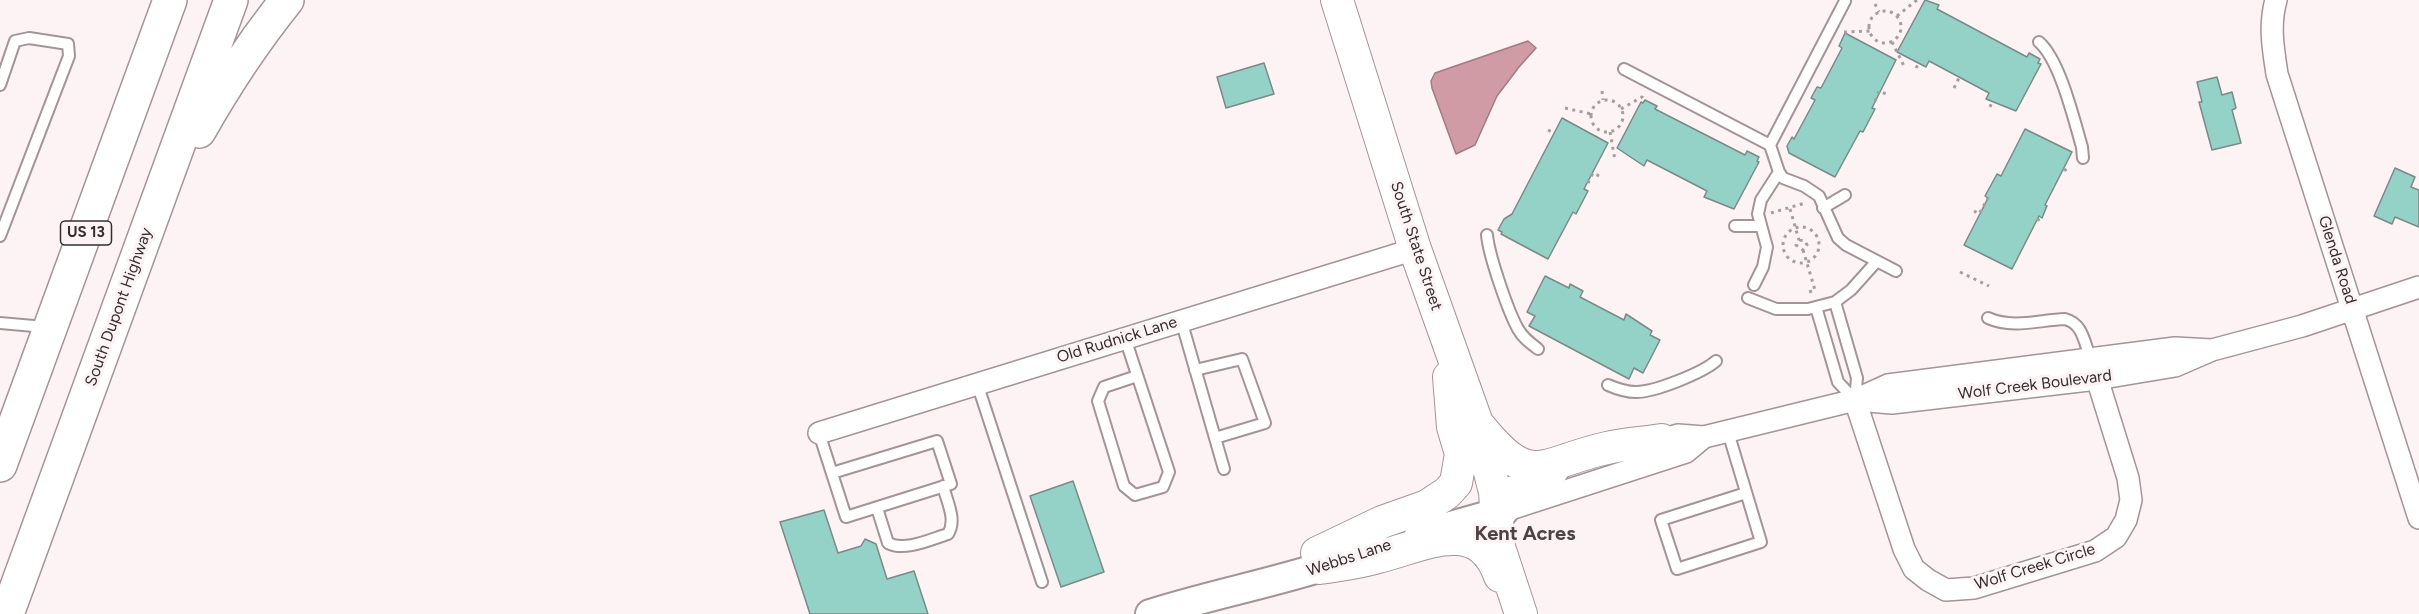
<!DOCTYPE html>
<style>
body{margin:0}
canvas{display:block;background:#fdf3f5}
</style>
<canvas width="2419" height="614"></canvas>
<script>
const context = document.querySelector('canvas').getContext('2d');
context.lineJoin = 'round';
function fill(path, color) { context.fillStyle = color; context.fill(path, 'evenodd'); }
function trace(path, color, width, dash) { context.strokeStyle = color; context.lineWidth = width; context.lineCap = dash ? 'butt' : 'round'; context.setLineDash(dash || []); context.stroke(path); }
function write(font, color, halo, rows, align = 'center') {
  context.font = font + ' Figtree,sans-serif'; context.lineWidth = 6; context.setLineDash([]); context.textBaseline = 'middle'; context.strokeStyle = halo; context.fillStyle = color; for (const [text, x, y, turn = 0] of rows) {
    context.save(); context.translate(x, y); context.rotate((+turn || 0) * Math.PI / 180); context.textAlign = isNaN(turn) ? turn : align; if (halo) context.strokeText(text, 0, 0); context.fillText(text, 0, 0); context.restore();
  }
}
const water = new Path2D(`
 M1528,41L1536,48L1519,67L1497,96L1475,145L1456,154L1432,88L1431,81L1435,73Z`);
const building = new Path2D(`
 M1925,0L1939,5L1937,9L2027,57L2029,53L2040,59L2038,63L2041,64L2016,111L1986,99L1989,93L1929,61L1926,67L1897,52Z
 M1845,33L1896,60L1872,108L1875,109L1863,132L1860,131L1835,177L1789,153L1787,146L1792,137L1794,139L1815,100L1811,98L1817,87L1821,88L1842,48L1839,46Z
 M1264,63L1274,94L1226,108L1217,77Z
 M2217,77L2222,95L2232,92L2236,108L2232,110L2241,143L2212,150L2199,102H2202L2197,82Z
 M1645,100L1657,106L1655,109L1745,155L1747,151L1759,157L1757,161L1759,162L1734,209L1704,197L1707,191L1647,160L1644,166L1617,148L1641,102L1643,103Z
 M1562,118L1608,143L1584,189L1588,191L1576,214L1573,212L1548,259L1501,234L1502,232L1498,230L1504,219L1512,214Z
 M2025,129L2072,152L2045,205L2047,206L2042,218L2039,216L2012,269L1964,245L1988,198L1985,196L1997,174L2001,176Z
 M2395,168L2415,177L2411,187L2419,190V227L2395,217L2392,224L2374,216Z
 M1545,276L1569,288L1570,284L1583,291L1580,297L1624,320L1626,314L1652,331L1650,335L1660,340L1643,373L1634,368L1629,379L1529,326L1535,316L1527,312Z
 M1073,481L1104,572L1061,587L1030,496Z
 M824,510L838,553L861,546L865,539L876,544L887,579L914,571L928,614H810L780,522Z`);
const path = new Path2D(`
 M1875,4L1879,12
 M1869 27a16 16 0 1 1 32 0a16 16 0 1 1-32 0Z
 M1897,16L1917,0
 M1844,32L1870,31
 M1892,42L1905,68
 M1916,68L1919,63
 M1954,88L1959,78
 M1602,91L1603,100
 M1591 116a16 16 0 1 1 32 0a16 16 0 1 1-32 0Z
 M1875,101L1879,91L1886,94
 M1990,107L1992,102
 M1565,108L1591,114
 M1621,109L1642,97L1643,94
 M1548,130L1554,133
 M1610,132L1615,160
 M2064,169L2067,171
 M1588,183L1593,173L1599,176
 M1790,209L1799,240L1796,245L1803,250L1807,245L1805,241L1799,240
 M1974,211L1979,214L1988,198
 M1771,213L1805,203
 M2037,219L2041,221
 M1783 245a18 18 0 1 1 36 0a18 18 0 1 1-36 0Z
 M1803,250L1815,290L1809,292V296
 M1960,272L1989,286`);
const lane = new Path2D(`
 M1845,1L1770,145L1779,172L1783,178L1804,186L1819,196L1838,238L1846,245L1896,271
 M2039,42C2060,60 2074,120 2082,147L2083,158
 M1624,69L1770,145
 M0,85L15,41L29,38L68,44L69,56L0,236
 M1823,208L1845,195
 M1735,226H1761
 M1487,235C1489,256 1508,311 1518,329C1523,338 1530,343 1538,349
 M1754,285L1763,267L1767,247L1758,214L1761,200L1779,172
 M1748,298L1776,309H1808L1835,302L1851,290L1877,261
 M1835,302L1857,378L1855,400
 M1816,307L1838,382L1855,400
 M1988,318C2013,329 2039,320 2065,319C2084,324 2084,344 2091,359
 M1181,320L1224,469
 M0,323L45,327
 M1125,338L1169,472L1163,487L1135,495L1124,486L1098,401L1104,387L1137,376
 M1195,370L1242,359L1265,423L1215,438
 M977,383L1042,582
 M1608,385C1617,389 1626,392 1636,392C1655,392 1702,373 1716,361
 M1728,432L1761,542L1677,569L1661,520L1746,493
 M819,433L846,517L951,484L937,441L832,473
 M877,508L888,543C905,552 931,539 948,534C957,520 947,502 943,486`);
const street = new Path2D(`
 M2276,0C2269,25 2273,48 2277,74L2419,518
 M1855,400L1904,549L1914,569L1928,580L1946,590L1974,588L2095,551L2116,537L2126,520L2131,500L2128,478L2091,359
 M1856,400L1892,403L2097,379L2175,366L2212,350L2302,326L2419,287
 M819,433L1415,249
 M1650,444L1678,435L1704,437L1855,400L1888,385L2175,348L2212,350
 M1495,492L1557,473
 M1504,511L1686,452L1704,437`);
const secondary = new Path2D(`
 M1419,535L1504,511
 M1150,614C1213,594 1278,582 1341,561`);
const primary = new Path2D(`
 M1337,0L1415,249L1478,426L1495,492L1499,547L1521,614
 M1481,428C1532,491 1542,462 1607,448C1624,444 1644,443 1662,440
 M1317,553L1382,522L1427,506L1447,493L1456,483L1461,454L1453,427L1449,377
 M1319,568C1339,565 1359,563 1378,557C1423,546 1478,514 1500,576`);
const highway = new Path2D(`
 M199,131C225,85 254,41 287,0
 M0,465L170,0
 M7,614L231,0`);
const shields = [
 [86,233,51]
];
const shieldNames = [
 ["US 13",86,233]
];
const streetNames = [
 ["South State Street",1416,246,72],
 ["Glenda Road",2337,260,72],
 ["South Dupont Highway",119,307,-70],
 ["Old Rudnick Lane",1117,340,-17],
 ["Wolf Creek Boulevard",2035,385,-7],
 ["Webbs Lane",1349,558,-18],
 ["Wolf Creek Circle",2035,567,-17]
];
const quarterNames = [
 ["Kent Acres",1525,534]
];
fill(water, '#d09ba5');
trace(water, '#a17a82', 1.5);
fill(building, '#94d1c6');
trace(building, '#7b8a87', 1.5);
trace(lane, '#a49497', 14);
trace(street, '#a49497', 24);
trace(secondary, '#a49497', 32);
trace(primary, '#a49497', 34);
trace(highway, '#a49497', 36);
trace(path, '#a59d9f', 3, [3, 4.5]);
trace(lane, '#fff', 10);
trace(street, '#fff', 21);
trace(secondary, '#fff', 28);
trace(primary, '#fff', 32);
trace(highway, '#fff', 33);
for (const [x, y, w] of shields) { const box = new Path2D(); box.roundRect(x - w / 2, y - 12, w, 24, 4.5); context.fillStyle = '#fdf3f5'; context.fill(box); trace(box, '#342e2f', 1.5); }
write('bold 15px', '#342e2f', null, shieldNames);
write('16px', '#342e2f', '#fdf3f5', streetNames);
write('bold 20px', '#4f4244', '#fdf3f5', quarterNames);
</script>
